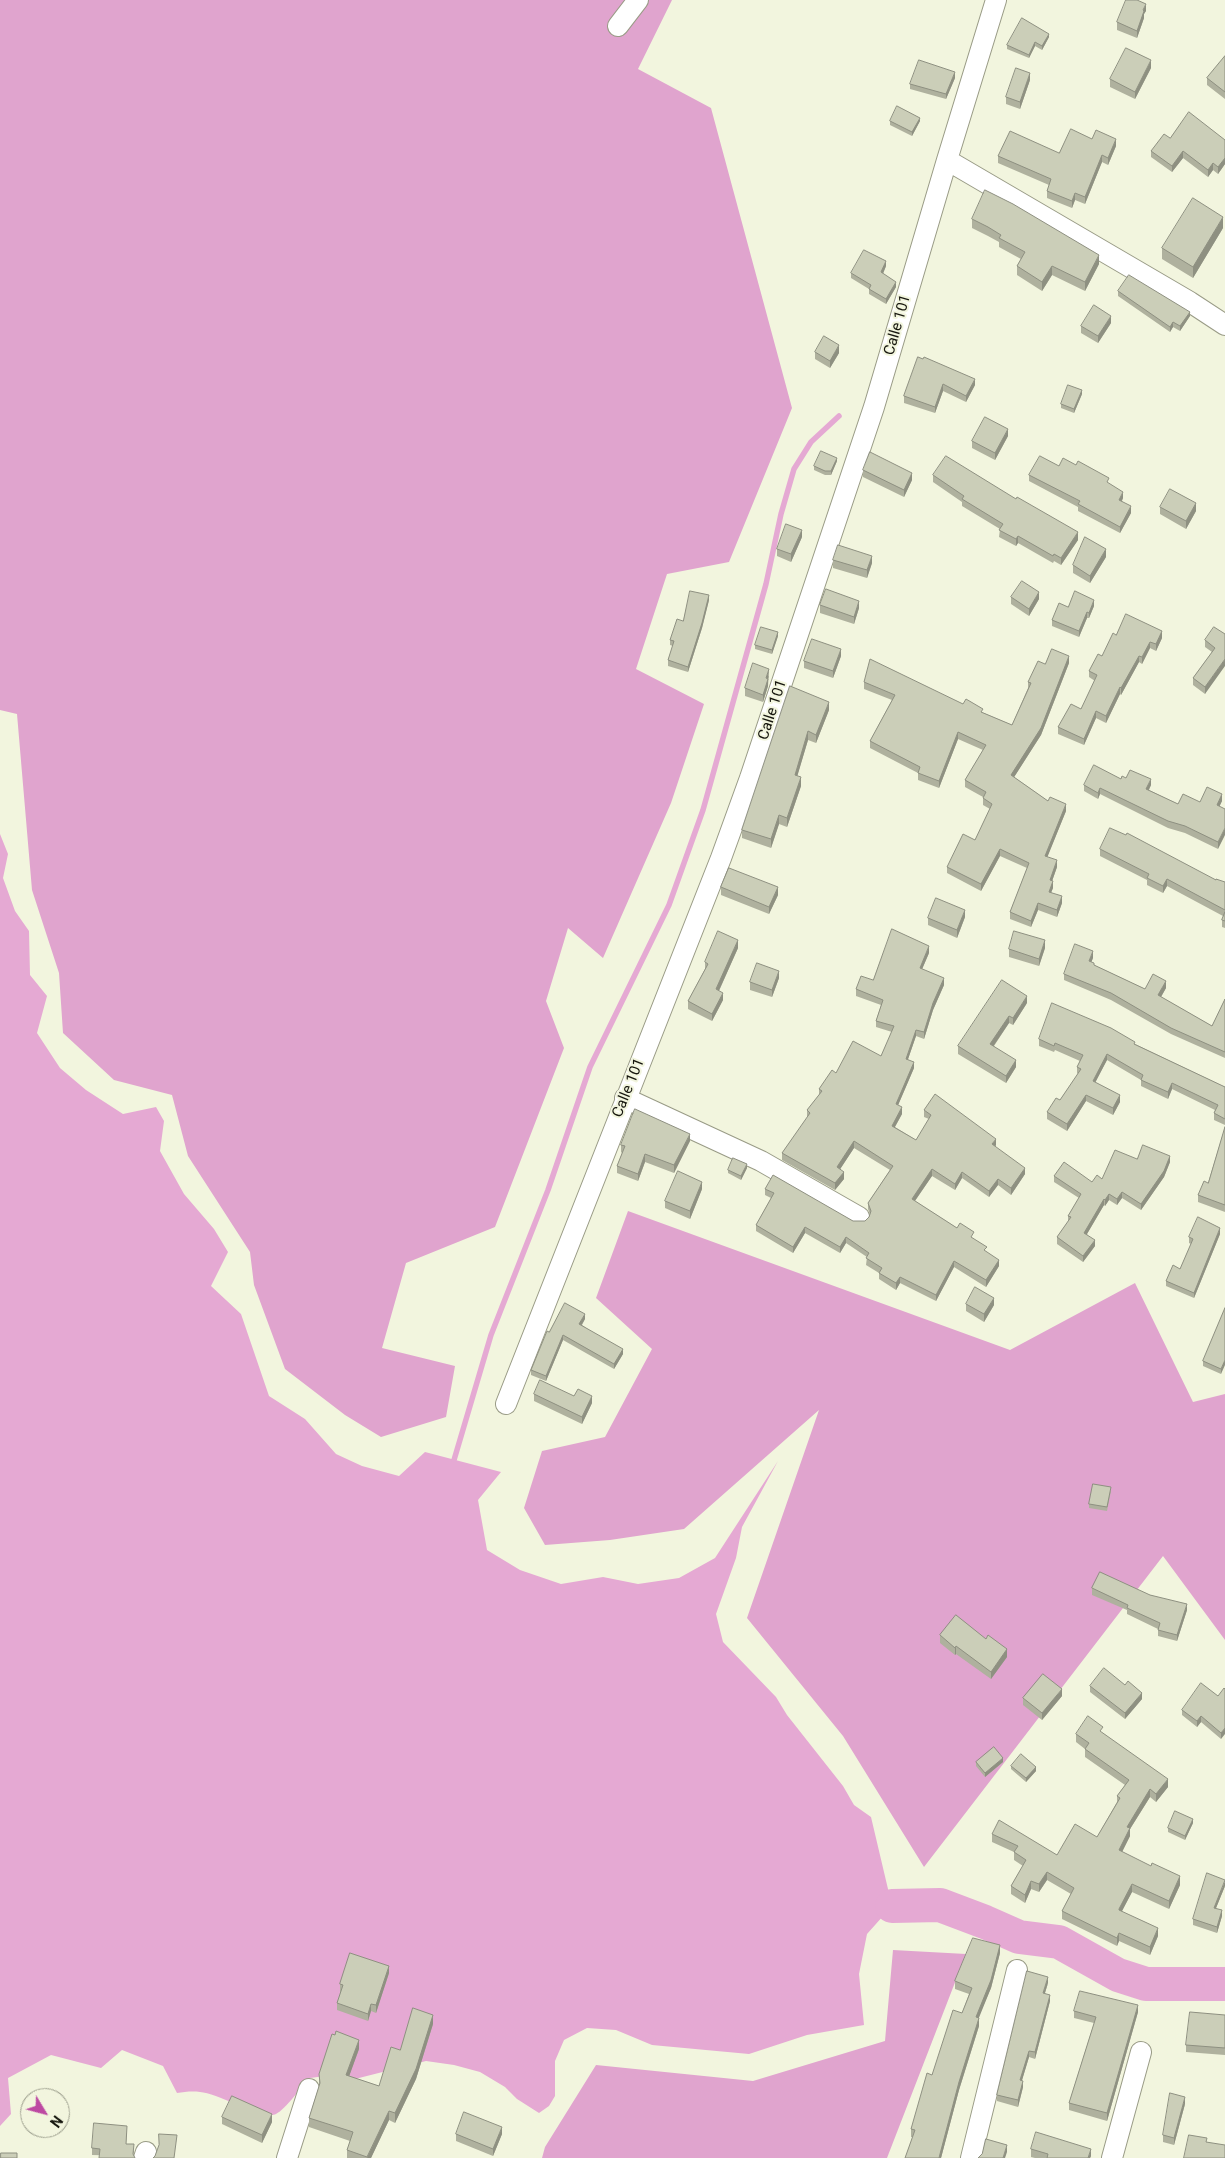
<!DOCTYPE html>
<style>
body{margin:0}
#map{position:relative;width:1225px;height:2158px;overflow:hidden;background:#f2f5de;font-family:Roboto,sans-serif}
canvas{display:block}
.north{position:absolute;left:20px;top:2088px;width:50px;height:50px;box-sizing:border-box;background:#f2f5de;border:1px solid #9a9c8b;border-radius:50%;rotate:127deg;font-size:14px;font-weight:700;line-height:20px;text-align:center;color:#16160e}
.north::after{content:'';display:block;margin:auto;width:18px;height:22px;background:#bd49a2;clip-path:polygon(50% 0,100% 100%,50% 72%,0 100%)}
</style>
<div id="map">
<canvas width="1225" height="2158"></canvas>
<div class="north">N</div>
</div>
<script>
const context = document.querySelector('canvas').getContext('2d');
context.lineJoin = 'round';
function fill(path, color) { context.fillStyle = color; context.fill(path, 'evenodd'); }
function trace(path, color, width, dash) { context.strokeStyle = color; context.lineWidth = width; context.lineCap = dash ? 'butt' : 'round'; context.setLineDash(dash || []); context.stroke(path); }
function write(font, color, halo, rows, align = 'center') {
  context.font = font + ' Roboto,sans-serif'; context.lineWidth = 4; context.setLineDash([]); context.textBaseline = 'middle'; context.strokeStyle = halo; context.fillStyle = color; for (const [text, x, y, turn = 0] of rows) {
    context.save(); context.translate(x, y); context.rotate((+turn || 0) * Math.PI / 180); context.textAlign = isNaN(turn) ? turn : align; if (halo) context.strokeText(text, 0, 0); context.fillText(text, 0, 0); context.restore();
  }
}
const forest = new Path2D(`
 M0,0H672L638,69L711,108L792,408L729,562L667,574L636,669L704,704L671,803L603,958L568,928L546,1001L564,1048L495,1227L406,1263L382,1348L455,1366L446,1417L381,1437L345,1415L285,1369L254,1285L250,1252L188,1156L172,1095L114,1080L63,1033L59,973L32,890L17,714L0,710Z
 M628,1211L1010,1350L1135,1283L1193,1402L1225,1394V1640L1163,1556L924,1867L843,1736L747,1618L819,1410L684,1529L610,1540L545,1545L524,1508L542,1451L605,1437L652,1349L596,1298Z
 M893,1950L966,1954L887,2158H542L545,2147L596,2065L753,2081L885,2041Z`);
const water = new Path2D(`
 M0,834L8,854L3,878L15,911L29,931L30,975L47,996L37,1033L60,1068L86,1090L123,1114L156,1107L164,1121L160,1151L184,1194L214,1229L228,1252L211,1286L241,1314L269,1396L305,1419L336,1454L362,1466L399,1476L425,1452L501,1472L478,1500L487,1550L520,1570L561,1584L603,1577L638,1584L679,1578L715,1558L778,1461L742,1527L736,1558L716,1614L723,1642L776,1697L787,1715L843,1786L854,1805L871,1817L892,1906L867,1934L859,1974L864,2025L807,2035L749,2054L652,2045L616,2030L587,2028L564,2040L555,2061V2096L549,2106L539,2113L517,2099L505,2087L480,2072L454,2065L426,2061L355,2079L333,2075L310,2078C301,2087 286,2109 276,2114C263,2121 219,2093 200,2092C192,2091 184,2092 177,2093L163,2066L122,2050L101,2068L51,2055L8,2078L11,2114L0,2126Z`);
const stream = new Path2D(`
 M454,1460L491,1335L548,1190L590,1067L669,905L703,810L766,584L781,514L794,469L811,442L839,416`);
const river = new Path2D(`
 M892,1906L940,1905L985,1922L1019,1937L1059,1942L1118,1975L1146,1984H1225`);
const minor = new Path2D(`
 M618,26L638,0
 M947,160L1190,302L1225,325
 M625,1098L761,1161L859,1217
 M506,1404L721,858L750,778L874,407L947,160L996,0
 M144,2158L146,2152
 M287,2158L309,2089
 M971,2158L1017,1970
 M1112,2158L1141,2052`);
const wall = new Path2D(`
 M1146,11L1144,14V18L1137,38L1117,30V22Z
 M1049,37L1042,50L1035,46L1029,58L1007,49V45Z
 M1225,56V99L1207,85V78Z
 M1151,68L1135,99L1110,87V79Z
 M955,78L946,99L910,89V84Z
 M1030,80L1020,109L1006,104V97Z
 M890,121H920L912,136L890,125Z
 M1170,138L1225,140V164L1218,174L1213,170L1208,177L1183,158L1172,172L1151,157V151Z
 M1092,139L1116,146L1108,165L1102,162L1085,204L1075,200L1072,208L1047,198V191L1049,185L998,163V156L1059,153Z
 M972,219L1099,264L1085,291L1052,275L1042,291L1017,275V266L1021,259L999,247V242L988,236L972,228Z
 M1223,228L1193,278L1162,259V248Z
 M886,266L883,274L896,287L886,304L869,294V289L851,278V273Z
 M1118,291L1190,316L1180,331L1173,327L1170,332L1118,296Z
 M1111,323L1098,343L1081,333V326Z
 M815,352L839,353L830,368L815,359Z
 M918,357L975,385L966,402L943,391L935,413L904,403V396Z
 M1082,394L1074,413L1061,408V404Z
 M1008,436L995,460L972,448V441Z
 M837,461L831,475H825L814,470V466Z
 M1059,466L1109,484L1123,498L1122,501L1131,513L1120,533L1078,511V507L1029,481V475Z
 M863,470L912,480L904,497L863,477Z
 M933,475L1078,540L1061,565L1054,561L1053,563L1018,543L1016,546L999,537L1000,529L962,506V502L933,482Z
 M1160,507L1196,511L1186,529L1160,514Z
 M802,537L791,562L777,556V549Z
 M1106,557L1090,583L1073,573V565Z
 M833,560L872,563L867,578L833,568Z
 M1011,597L1039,599L1029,616L1011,604Z
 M709,600L702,628L688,672L668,666V660L673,646L670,645V640L683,621Z
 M820,605L859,608L854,624L820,613Z
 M1094,606L1089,618H1087L1079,637L1052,626V620L1068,607Z
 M1225,634L1205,694L1193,685V678L1212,652L1205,647V640Z
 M1116,635L1162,638L1156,651L1150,648L1142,664L1139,662L1121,695L1120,694L1106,723L1096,718L1084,745L1058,734V727L1081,709L1095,681L1089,677V671L1102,656Z
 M778,636L772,654L755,649V645Z
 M841,656L833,678L804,668V661Z
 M1069,663L1041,735L1014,777L1048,801L1066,811L1047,857L1057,867L1052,881L1053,888L1051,892L1062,903L1057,917L1038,910L1031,927L1010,919V912L1027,868L1000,856L981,891L947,873V867L975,840L990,809L983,805V797L965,787V780L983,750L958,739L939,788L918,780V773L870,748V741L892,700L864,689V682L963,704L1012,725L1028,688V682L1045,664Z
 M769,676L768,679V686L763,702L745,696V688Z
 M790,686L829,710L816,743L808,740L797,776L801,786L787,827L779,824L771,848L742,838V830Z
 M1126,778L1151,785L1149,790L1178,804L1222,801L1219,806L1218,849L1185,833L1168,828L1100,794L1098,799L1084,791V785Z
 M1100,849L1225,882V928L1222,927V920L1223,916L1167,886L1163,893L1147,885V880L1100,856Z
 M721,887L778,895L769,914L721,895Z
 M965,917L957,938L928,925V918Z
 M738,948L719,991L723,1000L712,1021L688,1009V1001L705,969V962Z
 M1045,948L1039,966L1009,957V949Z
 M929,953L922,969L944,985L933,1010L924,1039L916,1036L908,1059L914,1068L898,1105L902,1114L895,1127L916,1140L929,1119L924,1117V1110L996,1145L995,1147L1025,1174L1011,1195L998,1185L989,1197L962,1178L955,1190L932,1176L915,1201L974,1239L999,1266L986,1287L954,1267L936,1301L900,1283L896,1290L879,1279V1273L866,1265L867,1257L846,1243L840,1253L805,1233L793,1253L756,1231V1225L771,1198L765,1195V1189L853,1221H865L869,1217L870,1215L868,1209V1203L890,1170L854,1148L840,1169L844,1179L835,1190L782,1160V1153L808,1117L807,1116V1110L819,1095V1089L836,1073L881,1056L892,1032L876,1027V1021L881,1005L856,996V989L873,980Z
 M1093,958L1091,962L1094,965L1145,989L1166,988L1161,997L1212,1026L1225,999V1058L1171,1034L1111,1000L1064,980V974Z
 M779,978L772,997L750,990V982Z
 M1027,1003L1013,1025L1009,1023L994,1046L1016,1067L1006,1083L958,1054V1046Z
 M1039,1039L1135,1044L1225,1087V1125L1214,1120V1113L1215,1110L1172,1089L1168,1099L1141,1086V1080L1107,1060L1095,1082L1120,1102L1113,1115L1086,1101L1067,1131L1047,1119V1112L1060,1100L1078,1074L1077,1073V1067L1080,1061L1055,1050L1054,1052L1039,1046Z
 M1225,1127V1212L1198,1202V1195L1208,1183Z
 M690,1141L674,1173L645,1162L638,1181L617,1173V1166L622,1153L621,1152V1145Z
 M1137,1159L1170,1162L1164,1177L1141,1210L1122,1198L1117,1205L1109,1200L1105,1206L1104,1205L1087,1234L1095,1246L1083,1262L1057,1244V1237L1068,1222V1216L1079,1198L1054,1182V1176L1092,1182L1102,1179Z
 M747,1168L741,1180L728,1173V1170Z
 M702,1189L690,1219L665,1208V1201Z
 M1220,1234L1194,1298L1166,1286V1281L1180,1269L1191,1244L1189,1243V1237Z
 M966,1304L994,1305L984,1322L966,1311Z
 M1225,1308L1221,1374L1203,1366V1361Z
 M585,1319L582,1325L623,1354L614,1369L563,1340L546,1381L531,1375V1370L549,1332Z
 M534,1394L574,1396L592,1403L582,1424L534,1401Z
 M1111,1491L1107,1511L1089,1508V1504Z
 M1092,1588L1150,1595L1187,1610L1177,1641L1158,1636V1629L1127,1614V1610L1092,1595Z
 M940,1635L1007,1657L991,1679L956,1654L955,1655L940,1643Z
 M1125,1685L1142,1699L1125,1719L1090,1692V1686Z
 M1225,1689L1221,1739L1201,1722L1197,1727L1182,1715V1710L1218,1696Z
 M1062,1696L1042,1720L1023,1705V1698Z
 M1103,1733L1168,1787L1156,1802L1150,1797L1130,1829V1836L1122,1852L1180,1885L1169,1909L1132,1892L1121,1912L1158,1936L1150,1955L1119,1941L1117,1946L1062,1919V1911L1071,1894L1047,1880L1039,1892L1031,1889L1025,1903L1011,1894V1886L1023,1866L1014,1860V1852L992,1842V1834L1057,1855L1097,1837L1117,1802V1796L1125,1785L1085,1757V1749L1076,1742V1734Z
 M976,1762H1003L985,1777L976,1766Z
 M1011,1766L1036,1771L1026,1782L1011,1769Z
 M1193,1823L1185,1840L1168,1832V1828Z
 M1225,1886L1216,1908L1222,1916L1217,1933L1193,1925V1919Z
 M1000,1953L991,1988L978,2018L979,2026L959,2090L941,2158H905L913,2137H911V2129L932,2075L962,2013L969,1994L955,1989V1981Z
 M389,1973L376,2013L371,2011L368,2021L337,2010V2003L341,1992H340V1984Z
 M1048,1983L1045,1993L1050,2001L1035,2059L1029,2057L1022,2080L1023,2087L1018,2107L997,2101V2095Z
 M1074,2011L1138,2012L1107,2121L1069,2110V2103L1094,2023L1074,2018Z
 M1225,2015V2055L1186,2052V2045Z
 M433,2024L416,2079L395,2123L389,2120L371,2158H347V2150L350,2141L309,2127V2118L319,2086V2074L359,2049L349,2076L379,2086L400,2050Z
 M1185,2104L1174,2145L1163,2142V2135Z
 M222,2117L272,2122L262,2143L222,2124Z
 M127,2133L126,2144L134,2151L133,2156L92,2155V2148Z
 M456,2134H502L493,2156L456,2141Z
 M1031,2149L1091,2156L1090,2158H1035L1031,2157Z`);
const shadedWall = new Path2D(`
 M1146,4V11L1144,14V18L1137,38V31L1143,10Z
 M1049,34V37L1042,50V46Z
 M1035,42V46L1029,58V55Z
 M1151,60V68L1135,99V92Z
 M955,72V78L946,99V94Z
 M1030,73V80L1020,109V102Z
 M920,118V121L912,136V132Z
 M1116,139V146L1108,165V158Z
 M1183,151V158L1172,172V166Z
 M1102,155V162L1085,204V197Z
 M1225,158V164L1218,174V167Z
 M1213,163V170L1208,177V170Z
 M1075,193V200L1072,208V201Z
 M1223,217V228L1193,278V267Z
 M1099,255V264L1085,291V282Z
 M886,261V266L881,278V272Z
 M1052,266V275L1042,291V282Z
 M896,282V287L886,304V299Z
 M1190,312V316L1180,331V326Z
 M1111,316V323L1098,343V336Z
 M1173,322V327L1170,332V327Z
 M839,345V353L830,368V361Z
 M975,379V385L966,402V396Z
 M943,384V391L935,413V407Z
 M1082,390V394L1074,413V409Z
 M1008,429V436L995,460V453Z
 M837,458V461L831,475V471Z
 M912,473V480L904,497V490Z
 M1123,492V498L1119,506V500Z
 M1196,503V511L1186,529V521Z
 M1131,506V513L1120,533V527Z
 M802,530V537L791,562V554Z
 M1078,532V540L1061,565V558Z
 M1018,536V543L1016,546V539Z
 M1106,549V557L1090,583V576Z
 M872,556V563L867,578V570Z
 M1039,592V599L1029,616V609Z
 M709,595V600L702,628L688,672V667Z
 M1094,600V606L1089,618V613Z
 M859,601V608L854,624V617Z
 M1087,612V618L1079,637V631Z
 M1162,631V638L1156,651V644Z
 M778,632V636L772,654V650Z
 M1150,642V648L1142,664V657Z
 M841,649V656L833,678V671Z
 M1069,656V663L1041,735L1011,782V775Z
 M1139,656V662L1121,695V688Z
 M1225,659V666L1205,694V687Z
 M769,669L768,686L763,702V695L766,678Z
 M1120,687V694L1106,723V716Z
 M829,702V710L816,743V735Z
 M1096,711V718L1084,745V739Z
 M808,731V740L795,784V775Z
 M958,732V739L939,788V781Z
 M801,777V786L787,827V818Z
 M1151,779V785L1146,795V789Z
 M1100,788V794L1098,799V793Z
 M1222,794V801L1217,812V805Z
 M1066,804V811L1045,863V856Z
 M779,815V824L771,848V839Z
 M1225,828V835L1218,849V842Z
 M1000,849V856L981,891V884Z
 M1057,860V867L1050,887V880Z
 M1167,879V886L1163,893V886Z
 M1053,881V888L1049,898V892Z
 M778,887V895L769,914V907Z
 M1062,896V903L1057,917V910Z
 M1038,903V910L1031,927V921Z
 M965,910V917L957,938V930Z
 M738,940V948L716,997V989Z
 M1045,940V948L1039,966V959Z
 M929,946V953L920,974V968Z
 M1093,951V958L1089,968V961Z
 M779,971V978L772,997V990Z
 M944,978V985L933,1010L924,1039V1032L933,1003Z
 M1166,981V988L1158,1002V995Z
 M723,993V1000L712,1021V1014Z
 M1027,996V1003L1013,1025V1018Z
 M1009,1016V1023L990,1051V1044Z
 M916,1030V1036L906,1065V1059Z
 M1107,1054V1060L1093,1087V1081Z
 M1016,1060V1067L1006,1083V1076Z
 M914,1062V1068L896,1110V1104Z
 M1172,1083V1089L1168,1099V1092Z
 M1086,1095V1101L1067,1131V1124Z
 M1120,1095V1102L1113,1115V1108Z
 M902,1107V1114L892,1132V1126Z
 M690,1134V1141L674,1173V1165Z
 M996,1139V1145L992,1151V1144Z
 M854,1141V1148L837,1174V1167Z
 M645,1154V1162L638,1181V1174Z
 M1170,1156V1162L1164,1177L1141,1210V1204Z
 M747,1164V1168L741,1180V1176Z
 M1025,1168V1174L1011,1195V1188Z
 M932,1169V1176L912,1205V1199Z
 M844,1172V1179L835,1190V1183Z
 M962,1172V1178L955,1190V1184Z
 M998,1179V1185L989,1197V1191Z
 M702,1182V1189L690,1219V1211Z
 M1122,1192V1198L1117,1205V1199Z
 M1109,1194V1200L1105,1206V1200Z
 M1104,1199V1205L1084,1239V1233Z
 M805,1227V1233L793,1253V1247Z
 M1220,1228V1234L1194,1298V1293Z
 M846,1237V1243L840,1253V1247Z
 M1095,1240V1246L1083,1262V1256Z
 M999,1260V1266L986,1287V1280Z
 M954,1261V1267L936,1301V1295Z
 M900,1277V1283L896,1290V1283Z
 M994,1298V1305L984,1322V1314Z
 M585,1314V1319L579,1329V1324Z
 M563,1335V1340L546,1381V1376Z
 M623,1349V1354L614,1369V1364Z
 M1225,1360V1365L1221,1374V1369Z
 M592,1396V1403L582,1424V1417Z
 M1187,1604V1610L1177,1641V1635Z
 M956,1646V1654L955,1655V1648Z
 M1007,1649V1657L991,1679V1672Z
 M1062,1689V1696L1042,1720V1713Z
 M1142,1693V1699L1125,1719V1713Z
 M1201,1716V1722L1197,1727V1721Z
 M1225,1728V1734L1221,1739V1733Z
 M1003,1758V1762L985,1777V1773Z
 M1036,1767V1771L1026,1782V1778Z
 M1168,1779V1787L1156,1802V1794Z
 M1150,1789V1797L1130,1829V1836L1119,1858V1850L1127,1827Z
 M1193,1819V1823L1185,1840V1836Z
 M1047,1872V1880L1039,1892V1884Z
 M1180,1876V1885L1169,1909V1901Z
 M1031,1881V1889L1025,1903V1895Z
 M1225,1881V1886L1214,1913V1908Z
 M1132,1884V1892L1119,1917V1909Z
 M1222,1910V1916L1217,1933V1927Z
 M1158,1928V1936L1150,1955V1947Z
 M1119,1933V1941L1117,1946V1938Z
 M1000,1945V1953L991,1988L976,2025V2017Z
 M389,1966V1973L376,2013V2005Z
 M1048,1977V1983L1043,1999V1993Z
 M1050,1995V2001L1035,2059V2052Z
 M371,2004V2011L368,2021V2014Z
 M1138,2005V2012L1107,2121V2113Z
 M433,2015V2024L416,2079L395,2123V2113Z
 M979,2018V2026L959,2090L941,2158H939L959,2082Z
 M359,2040V2049L346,2085V2075Z
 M1029,2051V2057L1020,2087V2080Z
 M1023,2081V2087L1018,2107V2100Z
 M1185,2097V2104L1174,2145V2138Z
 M389,2111V2120L371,2158H367Z
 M272,2114V2122L262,2143V2135Z
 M502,2127V2134L493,2156V2149Z
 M1007,2145V2152L1005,2158H1003Z
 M1091,2149V2156L1090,2158H1088Z`);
const building = new Path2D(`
 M1126,0H1137L1146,4L1143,10L1144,11L1137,31L1117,22Z
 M1022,18L1049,34L1042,46L1035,42L1029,55L1007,45Z
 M1126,48L1151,60L1135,92L1110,79Z
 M1225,56V92L1207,78Z
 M919,60L955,72L946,94L910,84Z
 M1016,68L1030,73L1020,102L1006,97Z
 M897,106L920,118L912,132L890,121Z
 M1189,112L1225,140V158L1218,167L1213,163L1208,170L1183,151L1172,166L1151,151L1164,134L1170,138Z
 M1071,129L1092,139L1096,130L1116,139L1108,158L1102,155L1085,197L1075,193L1072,201L1047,191L1051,179L998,156L1010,131L1059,153Z
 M985,190L1013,204L1099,255L1085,282L1052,266L1042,282L1017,266L1025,252L999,238L1001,235L988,227L972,219Z
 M1193,198L1223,217L1193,267L1162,248Z
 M864,250L886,261L881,272L896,282L886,299L869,289L871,285L851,273Z
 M1129,275L1190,312L1180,326L1173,322L1170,327L1118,291Z
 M1094,305L1111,316L1098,336L1081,326Z
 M824,336L839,345L830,361L815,352Z
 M918,357L923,359L924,357L975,379L966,396L943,384L935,407L904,396Z
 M1068,385L1082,390L1074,409L1061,404Z
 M985,417L1008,429L995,453L972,441Z
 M821,451L837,458L831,471H825L814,466Z
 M870,452L912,473L904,490L863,470Z
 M946,456L1016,499L1017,497L1078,532L1061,558L1054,554L1053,556L1018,536L1016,539L999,530L1003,524L962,499L964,496L933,475Z
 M1040,456L1059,466L1063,458L1076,465L1078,461L1109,478L1107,482L1123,492L1119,500L1131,506L1120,527L1078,504L1080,501L1029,475Z
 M1170,489L1196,503L1186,521L1160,507Z
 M786,524L802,530L791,554L777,549Z
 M1085,537L1106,549L1090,576L1073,565Z
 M838,545L872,556L867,570L833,560Z
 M1022,581L1039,592L1029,609L1011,597Z
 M826,589L859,601L854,617L820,605Z
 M690,591L709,595L702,623L688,667L668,660L674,641L670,640L677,619L683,621Z
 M1075,591L1094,600L1089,613L1087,612L1079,631L1052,620L1059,603L1068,607Z
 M1126,614L1162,631L1156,644L1150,642L1142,657L1139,656L1121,688L1120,687L1106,716L1096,711L1084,739L1058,727L1071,704L1081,709L1097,675L1089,671L1098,654L1102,656L1113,633L1116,635Z
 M761,627L778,632L772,650L755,645Z
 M1214,627L1225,634V659L1205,687L1193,678L1215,648L1205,640Z
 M812,639L841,649L833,671L804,661Z
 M1052,649L1069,656L1041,728L1011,775L1048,801L1050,797L1066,804L1045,856L1057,860L1050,880L1053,881L1049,892L1062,896L1057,910L1038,903L1031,921L1010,912L1029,863L1000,849L981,884L947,867L963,834L975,840L992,804L983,798L986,792L965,780L986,745L958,732L939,781L918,773L920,767L870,741L895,695L864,682L870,659L963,704L966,699L983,709L981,712L1012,725L1031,683L1028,682L1038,661L1045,664Z
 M753,663L769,669L766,678L768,679L763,695L745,688Z
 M790,686L829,702L816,735L808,731L795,775L801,777L787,818L779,815L771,839L742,830Z
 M1094,765L1121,779L1122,776L1126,778L1130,770L1151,779L1146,789L1178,804L1183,794L1200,802L1207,787L1222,794L1217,805L1225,809V828L1218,842L1185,826L1168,821L1100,788L1098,793L1084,785Z
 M1110,828L1126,835L1127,833L1216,880V879L1225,882V910L1167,879L1163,886L1147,878L1149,874L1100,849Z
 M729,868L778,887L769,907L721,887Z
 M936,898L965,910L957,930L928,918Z
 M1225,912V921L1222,920Z
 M892,929L929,946L920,968L944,978L933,1003L924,1032L916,1030L906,1059L914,1062L896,1104L902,1107L892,1126L916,1140L931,1115L924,1110L935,1094L996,1139L992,1144L1025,1168L1011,1188L998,1179L989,1191L962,1172L955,1184L932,1169L912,1199L957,1228L960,1223L974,1232L971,1237L987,1247L984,1250L999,1260L986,1280L954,1261L936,1295L900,1277L896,1283L879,1273L882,1268L866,1258L869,1253L846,1237L840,1247L805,1227L793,1247L756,1225L774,1193L765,1189L773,1175L853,1221H865L869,1217L871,1211L868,1203L893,1166L854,1141L837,1167L844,1172L835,1183L782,1153L810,1113L807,1110L822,1091L819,1089L832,1070L836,1073L853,1041L881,1056L894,1026L876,1021L883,1000L856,989L861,976L873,980Z
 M718,931L738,940L716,989L723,993L712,1014L688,1001L708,964L705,962Z
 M1014,931L1045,940L1039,959L1009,949Z
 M1075,944L1093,951L1089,961L1094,963V965L1145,989L1153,974L1166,981L1158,995L1212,1026L1225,999V1052L1171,1028L1111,993L1064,974Z
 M757,963L779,971L772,990L750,982Z
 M1002,980L1027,996L1013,1018L1009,1016L990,1044L1016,1060L1006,1076L958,1046Z
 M1052,1003L1111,1028L1135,1042L1134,1044L1225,1087V1119L1214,1113L1218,1105L1172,1083L1168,1092L1141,1080L1143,1075L1107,1054L1093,1081L1120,1095L1113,1108L1086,1095L1067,1124L1047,1112L1056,1098L1060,1100L1081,1069L1077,1067L1083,1055L1055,1043L1054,1046L1039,1039Z
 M635,1109L690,1134L674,1165L645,1154L638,1174L617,1166L625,1146L621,1145Z
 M1225,1127V1205L1198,1195L1204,1181L1208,1183Z
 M1143,1145L1170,1156L1164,1171L1141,1204L1122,1192L1117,1199L1109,1194L1105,1200L1104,1199L1084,1233L1095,1240L1083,1256L1057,1237L1071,1217L1068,1216L1081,1194L1054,1176L1064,1162L1092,1182L1097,1175L1102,1179L1115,1150L1137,1159Z
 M733,1158L747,1164L741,1176L728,1170Z
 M678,1171L702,1182L690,1211L665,1201Z
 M1198,1217L1220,1228L1194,1293L1166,1281L1173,1265L1180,1269L1193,1239L1189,1237Z
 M975,1287L994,1298L984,1314L966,1304Z
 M565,1303L585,1314L579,1324L623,1349L614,1364L563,1335L546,1376L531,1370L547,1331L549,1332Z
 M1225,1308V1360L1221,1369L1203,1361Z
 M540,1380L574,1396L578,1389L592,1396L582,1417L534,1394Z
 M1093,1484L1111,1487L1107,1507L1089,1504Z
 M1100,1572L1150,1595L1187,1604L1177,1635L1158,1630L1160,1623L1127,1608L1128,1605L1092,1588Z
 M956,1615L986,1639L988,1635L1007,1649L991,1672L956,1646L955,1648L940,1635Z
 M1104,1668L1125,1685L1128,1681L1142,1693L1125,1713L1090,1686Z
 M1043,1674L1062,1689L1042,1713L1023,1698Z
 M1201,1683L1218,1696L1224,1688L1225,1689V1728L1221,1733L1201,1716L1197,1721L1182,1710Z
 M1088,1716L1103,1727L1100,1731L1168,1779L1156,1794L1150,1789L1127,1827L1130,1828L1119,1850L1151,1866L1152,1863L1180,1876L1169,1901L1132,1884L1119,1909V1910L1158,1928L1150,1947L1119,1933L1117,1938L1062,1911L1074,1888L1047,1872L1039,1884L1031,1881L1025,1895L1011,1886L1026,1860L1014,1852L1018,1846L992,1834L999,1820L1057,1855L1075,1824L1097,1837L1120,1798L1117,1796L1129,1780L1085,1749L1089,1743L1076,1734Z
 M994,1747L1003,1758L985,1773L976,1762Z
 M1021,1754L1036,1767L1026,1778L1011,1766Z
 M1175,1811L1193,1819L1185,1836L1168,1828Z
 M1207,1873L1225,1880L1214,1908L1222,1910L1217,1927L1193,1919Z
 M973,1938L1000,1945L991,1980L976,2017L979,2018L959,2082L940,2154L939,2158H905L915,2130L911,2129L927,2073L932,2075L953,2010L962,2013L972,1988L955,1981Z
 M350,1953L389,1966L376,2005L371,2004L368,2014L337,2003L343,1985L340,1984Z
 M1027,1971L1048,1977L1043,1993L1050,1995L1035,2052L1029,2051L1020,2080L1023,2081L1018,2100L997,2095Z
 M1080,1991L1138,2005L1107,2113L1069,2103L1096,2017L1074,2011Z
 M413,2008L433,2015L416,2069L395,2113L389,2111L367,2157L347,2150L353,2132L309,2118L320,2083L319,2074L332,2034L335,2035L336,2031L359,2040L346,2075L379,2086L391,2047L400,2050Z
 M1190,2012L1225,2015V2048L1186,2045Z
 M1170,2093L1185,2097L1174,2138L1163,2135Z
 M232,2096L272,2114L262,2135L222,2117Z
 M464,2112L502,2127L493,2149L456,2134Z
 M94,2123L127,2126L126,2144H134L133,2154L135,2158H99L100,2149L92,2148Z
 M1036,2132L1091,2149L1088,2158H1047L1048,2154L1031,2149Z
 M159,2134L177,2135L174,2158H153L155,2156L159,2145Z
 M1189,2135L1207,2138L1206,2142L1225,2145V2158H1184Z
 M986,2139L1007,2145L1003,2158H978L982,2154Z
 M1,2153H17V2158H1Z`);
const streetNames = [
 ["Calle 101",898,325,-74],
 ["Calle 101",773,710,-72],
 ["Calle 101",629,1088,-68]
];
fill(forest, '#e0a4ce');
fill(water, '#e5a9d3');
trace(stream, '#e5a9d3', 5.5);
trace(river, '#e5a9d3', 34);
trace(minor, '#999b86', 22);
trace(minor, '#fff', 20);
fill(wall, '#afb19e');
fill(shadedWall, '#8e9081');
fill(building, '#cbceb8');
trace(building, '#8e9081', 1);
write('15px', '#16160e', '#f2f5de', streetNames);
</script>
